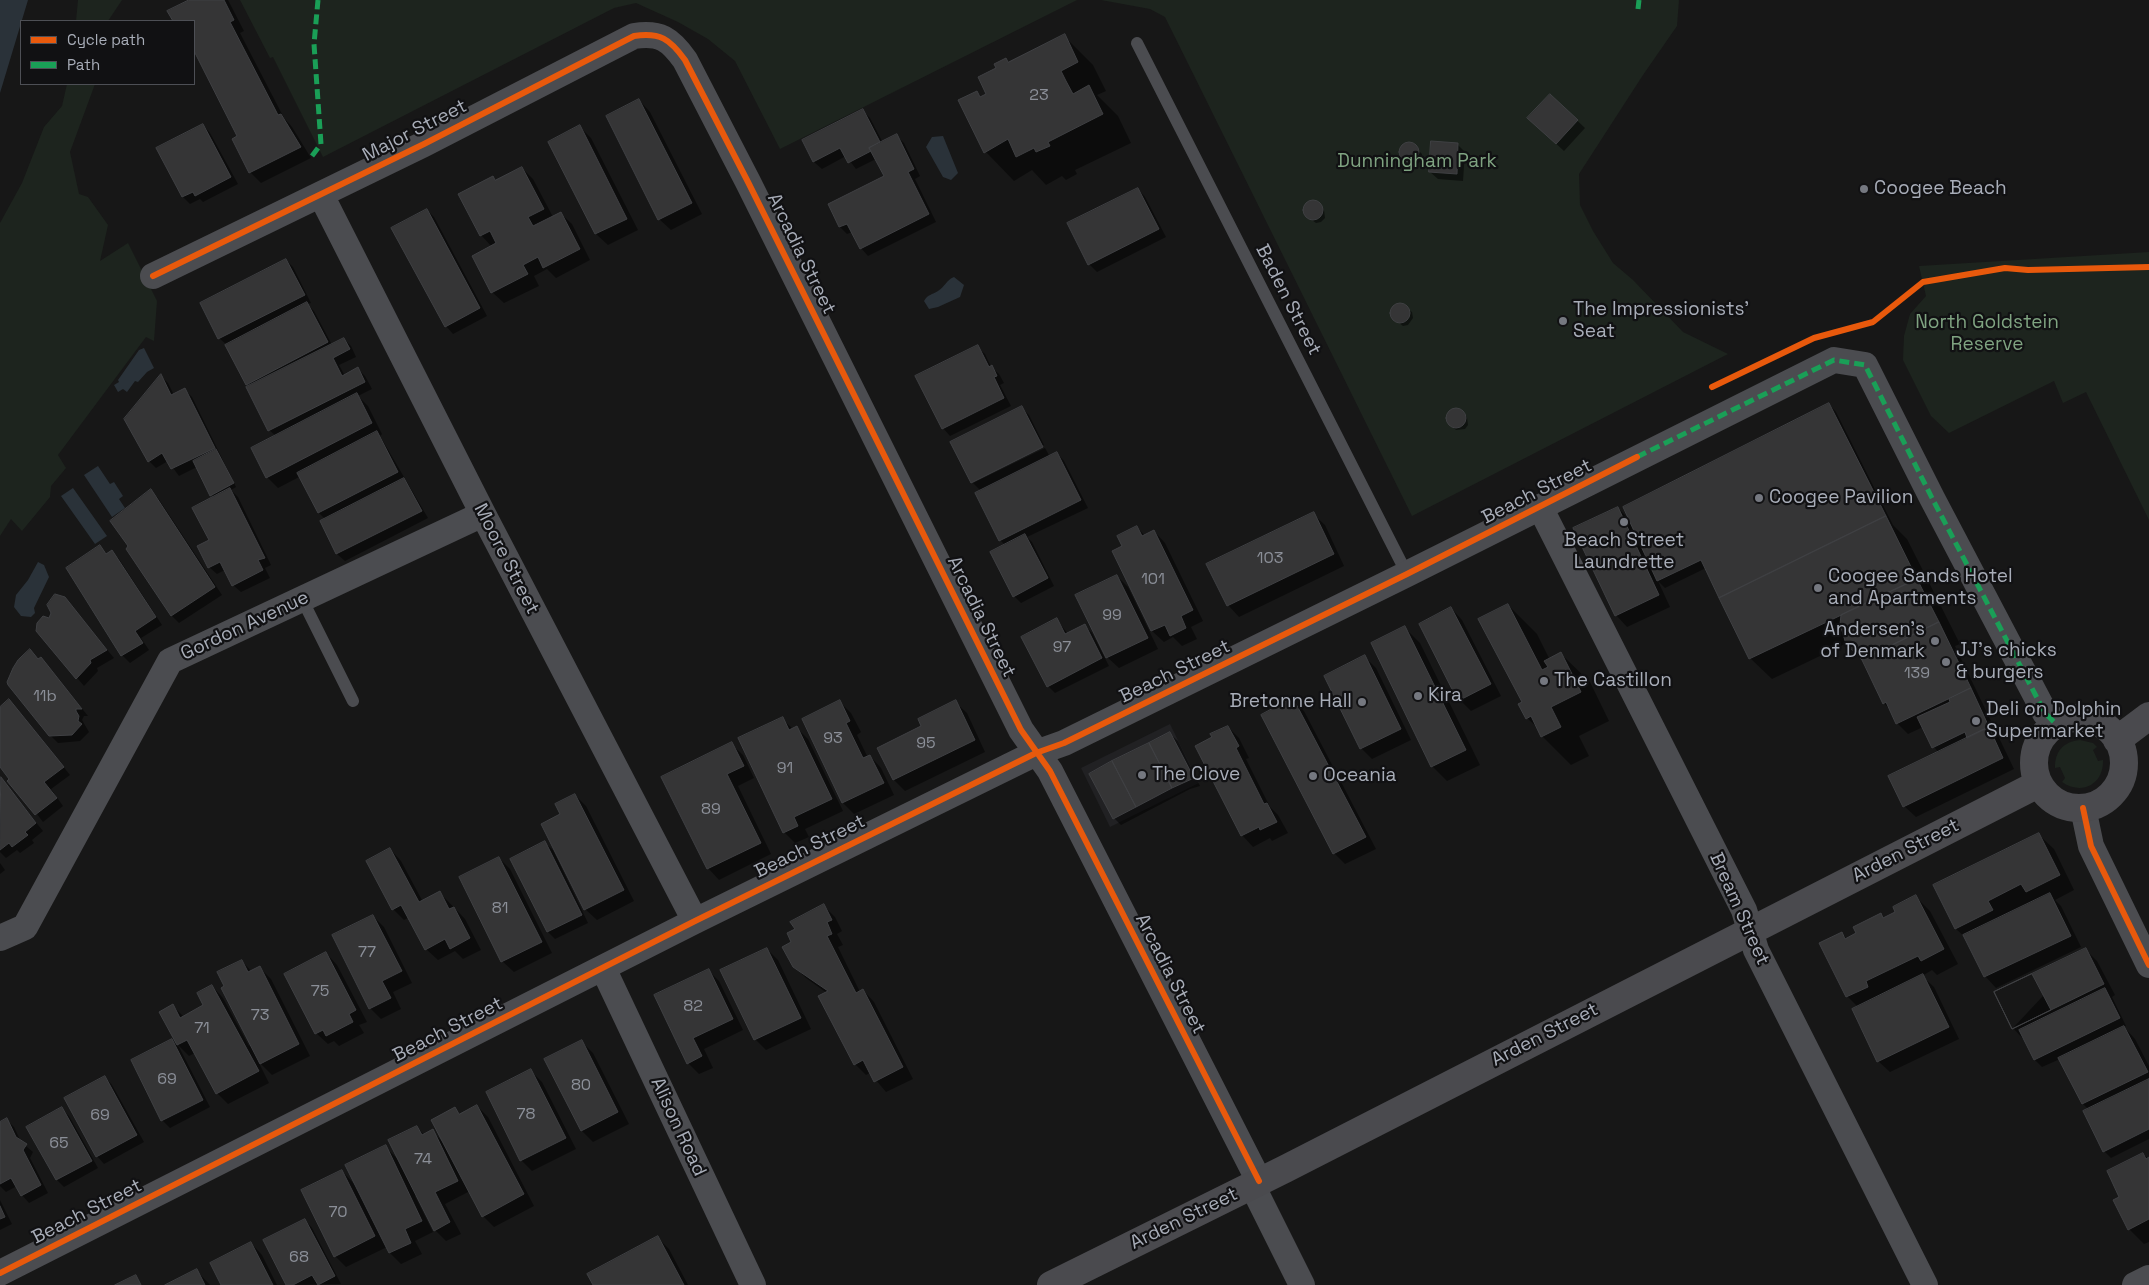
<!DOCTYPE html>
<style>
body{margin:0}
#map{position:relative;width:2149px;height:1285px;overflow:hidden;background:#171717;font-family:"Space Grotesk",sans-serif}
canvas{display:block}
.legend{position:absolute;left:20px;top:20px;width:175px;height:65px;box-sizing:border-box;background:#111113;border:1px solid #4d4f55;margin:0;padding:6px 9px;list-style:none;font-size:15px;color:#a8adb8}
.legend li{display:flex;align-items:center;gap:10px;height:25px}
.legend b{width:25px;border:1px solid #4d4f55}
</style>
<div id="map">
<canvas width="2149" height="1285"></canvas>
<ul class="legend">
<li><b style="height:6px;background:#e8590c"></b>Cycle path</li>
<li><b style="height:6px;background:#1a9f57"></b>Path</li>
</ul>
</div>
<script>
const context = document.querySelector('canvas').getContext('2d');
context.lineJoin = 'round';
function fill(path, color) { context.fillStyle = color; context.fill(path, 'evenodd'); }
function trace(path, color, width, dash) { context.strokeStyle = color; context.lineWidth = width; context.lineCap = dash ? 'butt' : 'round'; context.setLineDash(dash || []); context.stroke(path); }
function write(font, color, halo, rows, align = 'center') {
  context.font = font + ' "Space Grotesk",sans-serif'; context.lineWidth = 4.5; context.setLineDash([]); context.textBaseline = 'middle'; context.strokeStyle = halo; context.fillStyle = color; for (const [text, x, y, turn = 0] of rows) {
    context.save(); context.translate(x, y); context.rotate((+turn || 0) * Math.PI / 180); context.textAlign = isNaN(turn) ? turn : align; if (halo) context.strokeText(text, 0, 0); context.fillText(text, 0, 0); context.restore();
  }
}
const built = new Path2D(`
 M1170,724L1199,783L1110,827L1081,768Z`);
const green = new Path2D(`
 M78,0H122L108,21H76Z
 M240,0H1077L780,149L735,61L708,39L678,22L636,3L614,8L323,157L273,57L270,58Z
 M1101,0H1679L1677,26L1643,75L1579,174L1580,205L1593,231L1613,263L1633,280L1683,332L1728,354L1412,516L1165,17L1150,9Z
 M67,84H95L70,152L79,194L88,197L108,225L100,261L128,243L157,301L154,341L146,337L58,455L66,468L51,486L50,497L22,531L11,519L0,536V223L22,183L44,127L62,106Z
 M2149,252V520L2086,392L2063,403L2054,381L1949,433L1931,416L1903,360L1904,336L1910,314L1926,296L1919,266Z
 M2080,740L2093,743L2097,747L2093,750L2098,761L2103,760C2104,784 2082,796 2062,782L2065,778L2060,767L2055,768C2055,751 2063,742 2080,740Z`);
const water = new Path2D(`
 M0,0H28L0,93Z
 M943,136L958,173L951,180L943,177L926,147L932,137Z
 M954,277L964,285L960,297L938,307L929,309L924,301C928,294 932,295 938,291C945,287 946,280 954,277Z
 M144,348L154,368L147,372L138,382L135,381L127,392L123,389L118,392L114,385L119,382L118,380L139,350Z
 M98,466L110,484L114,482L123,496L119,499L125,508L112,517L84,475Z
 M73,488L107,536L95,544L61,496Z
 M38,562L44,565L49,577L34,608L35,613L31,617L21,616L14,607L16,595L28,580Z`);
const shadow = new Path2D(`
 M191,0H228L244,31L240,33L284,118L292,127L311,158L261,183L250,172L239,137L194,52V21H174L169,11Z
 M1064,36L1093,65L1106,91L1097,95L1118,116L1131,143L1075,170L1077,174L1066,180L1062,176L1046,185L1032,170L1014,181L986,152L977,92L982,98L988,95L997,69L1006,59L1010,63Z
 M1550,95L1585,128L1564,151L1536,125Z
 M639,100L650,112L702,214L671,230L659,219Z
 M862,110L870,118L883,143L897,136L904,143L920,176L915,179L936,222L868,256L861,248L852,232L847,234L840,227L829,205L886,177L876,159L856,169L846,156L822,169L814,162L804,141Z
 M203,125L210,133L238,184L203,202L200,199L190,204L183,197L158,149Z
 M580,127L591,138L638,230L608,245L596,234L550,142Z
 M1411,143L1422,154L1421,160L1418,164L1412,165L1401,156V148L1405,144Z
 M1458,145L1465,152L1463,181L1438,179L1430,172Z
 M522,168L533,179L553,217L560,213L572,224L590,260L556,278L547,269L534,276L539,286L504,303L492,292V247L481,235L493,177L497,181Z
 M1138,189L1145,197L1166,237L1097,272L1089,264Z
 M1315,202L1324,210L1325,218L1321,222L1316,223L1305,215V206L1309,203Z
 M427,210L434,217L487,316L453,334L446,326Z
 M286,260L293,267L311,303L307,304L314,311L332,345L344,339L351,346L356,357L339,365L345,376L358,369L365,376L372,389L358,396L368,406L382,434L380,436L428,518L345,561L337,554L322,522L326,520L319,513L301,476L278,488L267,477L276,436L269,430L250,387L227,345L219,338Z
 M1400,304L1412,312L1413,318L1408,325L1403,326L1392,317L1391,312L1394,307Z
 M977,347L985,354L991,367L999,374L1004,383L1000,385L1011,406L950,436L943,428Z
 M161,376L168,383L174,395L185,390L192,397L236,487L231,490L238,497L271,565L265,568L270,578L241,592L233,585L225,570L217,574L209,567L214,498L197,467L179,476L168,461L156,468L149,461Z
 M1829,404L1836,412L1893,525L1907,539L1960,644L1955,646L2014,769L1916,817L1904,806L1939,753L1934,747L1923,727L1908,734L1897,723L1890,710L1884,703L1864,660L1847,643L1772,679L1750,658L1706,568L1665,588L1658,581L1670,607L1627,627L1616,615L1618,508L1630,520Z
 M1022,408L1029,415L1044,445L973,481V483L952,443Z
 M1459,409L1467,417L1468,425L1465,429L1456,430L1448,422V414L1453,410Z
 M1045,448L1050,457L1057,453L1064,461L1088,508L1027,537L1032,542L1054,586L1021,603L1014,596L1005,545L1000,540L981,491L973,483Z
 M150,491L158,498L222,595L179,623L172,616Z
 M1313,514L1325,525L1344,566L1239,617L1228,605Z
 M1137,527L1145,536L1154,531L1165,543L1203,621L1191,627L1197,639L1182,646L1173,637L1164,642L1152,631L1114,551L1124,547Z
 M100,547L108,555L112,552L119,559L162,625L141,638L149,650L130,663L122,655L67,568Z
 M1117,576L1128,587L1158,649L1119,668L1107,657Z
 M65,599L114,658L97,668L98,671L84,686L41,635Z
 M1508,605L1537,634L1550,660L1561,654L1590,682L1609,721L1579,736L1589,756L1571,765L1542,736L1539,729L1527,718Z
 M1451,608L1462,620L1501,696L1471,711L1460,700Z
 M1057,620L1068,634L1084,625L1092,633L1109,666L1055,693L1048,686Z
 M1405,628L1420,643L1480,765L1447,781L1432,766Z
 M1365,657L1376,668L1411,740L1372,759L1361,748Z
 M41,658L88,716H84L82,720L89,732L80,741L58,743L50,735L39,660Z
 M1293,700L1304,711L1376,849L1345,864L1334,853Z
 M840,702L851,713L861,732L857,735L868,758L870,756L881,768L894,795L854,814L843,803L803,719Z
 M955,702L967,713L985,752L905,791L894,780L879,748L923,727Z
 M16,708L70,775L51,789L63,806L43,822L0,765V709Z
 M782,719L793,729L797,728L808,739L843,811L805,829L809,837L795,843L784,832Z
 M1228,727L1239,738L1249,758L1246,759L1270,807L1278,815L1288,833L1272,841L1270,838L1253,847L1242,835L1197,747Z
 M1170,734L1178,741L1200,786L1190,789L1121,825L1114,818Z
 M731,744L743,755L754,778L738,786L771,854L719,880L708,868Z
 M0,778L43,831L32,840L34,843L20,853L17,850L6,858L0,852Z
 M575,795L586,806L634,901L597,920L585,909L562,815Z
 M2039,835L2054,849L2074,890L2055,900L2061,906L2081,947L1996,988L1985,976L1966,938L1956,929L1935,886Z
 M545,843L553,850L588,923L555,939L548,932L512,860Z
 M390,849L401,861L423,902L440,893L465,919L481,950L463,959L455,951L438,960L426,949L410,917L404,920L393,909Z
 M499,858L510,869L552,953L514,972L502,961Z
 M0,863L5,870L0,874Z
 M1915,896L1930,911L1958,964L1937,975L1932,970L1922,976L1934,987L1959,1039L1890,1072L1878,1061L1858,1007L1847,996L1841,933L1847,939L1858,934L1881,914L1885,919L1897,912Z
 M824,906L835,917L842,931L837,934L843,945L838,947L860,992L863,990L874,1002L913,1079L886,1092L870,1073L866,1075L855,1064L827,993L806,978L794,966L793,942L796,930Z
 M373,916L384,927L412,983L393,992L401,1009L381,1019L370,1008Z
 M767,949L778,960L811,1029L766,1050L755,1039Z
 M2086,950L2097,961L2115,995L2112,997L2126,1026L2124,1027L2135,1039L2149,1066V1139L2111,1158L2104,1151L2089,1110L2083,1104L2060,1059L2042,1067L2035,1060L2025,1041L2013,1028Z
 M326,953L337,965L367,1022L359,1025L364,1033L339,1046L334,1041L328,1044L316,1033Z
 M242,961L252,972L260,968L271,979L310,1056L272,1075L258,1061L269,1083L228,1104L217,1093L195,1053L189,1056L178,1045L161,1012L173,1006L184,1017L205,1006L212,986L223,998L249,1046L251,1045Z
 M708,970L719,981L743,1030L704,1049L713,1068L699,1074L688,1063L656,996Z
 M172,1041L179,1047L210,1107L170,1128L162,1120Z
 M582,1042L593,1053L629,1124L593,1142L582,1131Z
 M531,1071L542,1082L576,1149L532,1171L521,1160Z
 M105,1077L112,1085L144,1142L104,1164L97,1156L65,1099Z
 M477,1106L488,1117L534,1206L494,1227L483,1216L470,1191L445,1204L461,1234L446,1241L435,1230L417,1195L415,1196L433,1232L415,1241L422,1254L401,1264L390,1253L387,1247L346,1267L335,1256L342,1171L357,1187L385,1147L400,1161L417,1127L424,1135L432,1131L443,1142L455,1109L461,1115Z
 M62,1109L69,1116L98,1168L64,1187L57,1180L28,1128Z
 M7,1120L14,1127L21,1142L33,1152L30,1158L48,1193L29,1203L22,1195L17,1186L6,1192L0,1186V1123Z
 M2143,1154L2149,1159V1242L2144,1244L2129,1229L2115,1201L2121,1198Z
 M0,1200L12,1224L0,1230Z
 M305,1220L312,1228L341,1284L288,1285Z
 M658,1238L669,1249L688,1285H595Z
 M251,1243L262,1255L277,1285H222Z
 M197,1271L210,1285H168Z`);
const building = new Path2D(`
 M189,0H224L234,20L230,22L278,115L281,114L301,147L249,173L232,139L237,136L194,51V21H173L167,11Z
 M1065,34L1078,62L1061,71L1066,81L1073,94L1089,85L1103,114L1048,142L1050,146L1036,152L1034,148L1016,157L1008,139L984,153L958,100L977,91L980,97L986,94L978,77L996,68L994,64L1006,58L1008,62Z
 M1550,94L1578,120L1556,144L1527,118Z
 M639,99L692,203L658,220L606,116Z
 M863,109L880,142L869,148L871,151L848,163L840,148L813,162L802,140Z
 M203,124L231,177L195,196L193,192L182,197L156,148Z
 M580,125L627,219L595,234L548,142Z
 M897,134L914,169L908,172L929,214L860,249L847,224L839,227L828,204L884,176L869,148Z
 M1431,141L1458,143L1457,174L1429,172Z
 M1399 152a10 10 0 1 1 20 0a10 10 0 1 1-20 0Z
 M522,167L544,209L528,217L533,226L561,212L580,249L543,268L538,257L523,265L528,274L491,293L472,256L496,243L490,231L480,236L458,194L493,176L495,180Z
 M1138,188L1159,229L1088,265L1067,223Z
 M1303 210a10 10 0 1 1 20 0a10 10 0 1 1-20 0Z
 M427,209L480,308L445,327L391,228Z
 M286,259L305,295L218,339L200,303Z
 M307,302L328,342L246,385L225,345Z
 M1390 313a10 10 0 1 1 20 0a10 10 0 1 1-20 0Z
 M344,338L350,349L333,358L342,376L358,367L365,382L268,431L246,387Z
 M978,345L989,367L992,365L997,376L994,377L1004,398L942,429L915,376Z
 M161,374L171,395L185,388L215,448L171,469L162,453L148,462L124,419Z
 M357,393L372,423L266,478L251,448Z
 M1829,403L1886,516L1719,598L1701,560L1657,581L1623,507Z
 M1022,406L1043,447L971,483L950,442Z
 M1446 418a10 10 0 1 1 20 0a10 10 0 1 1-20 0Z
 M377,431L398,472L318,513L297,473Z
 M216,449L234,483L210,496L193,461Z
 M1057,452L1081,500L999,541L975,493Z
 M404,478L422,511L336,554L320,521Z
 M230,488L265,558L258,560L263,570L232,586L220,562L208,568L197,546L209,540L192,508Z
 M151,489L215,587L171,616L126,549L128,546L110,521Z
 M1618,507L1659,595L1615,616L1573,528Z
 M1314,512L1334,554L1227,606L1206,564Z
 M1886,516L1917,579L1749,659L1719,598Z
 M1137,526L1142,536L1154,530L1193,610L1181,616L1186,628L1170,636L1165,625L1151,631L1112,551L1122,546L1117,536Z
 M1025,534L1048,578L1013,597L990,552Z
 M100,545L106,554L112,550L156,617L135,631L143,643L121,656L66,568Z
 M1117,575L1148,638L1106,658L1075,595Z
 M1917,579L1939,622L1862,660L1846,644L1840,624L1841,615Z
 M55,594L65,597L107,650L90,660L91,663L76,679L36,631L37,623L43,616L49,618L51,613L47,605Z
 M1508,604L1542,670L1548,667L1544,661L1561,652L1581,692L1551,707L1561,727L1541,737L1531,716L1526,719L1518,704L1522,702L1478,619Z
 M1451,607L1491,684L1458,701L1419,624Z
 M1057,618L1065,634L1085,624L1102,658L1047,687L1021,637Z
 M1939,622L1971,688L1896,724L1886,702L1883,704L1862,660Z
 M1405,626L1466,750L1431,767L1371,643Z
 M30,649L38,659L41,657L82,709H76V711L79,716L78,721L82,724L72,735L49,736L8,685L7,682L13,668L18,660Z
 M1365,655L1401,729L1360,749L1324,676Z
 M1971,688L1989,727L1967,738L1965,732L1932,748L1917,717L1950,702L1949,699Z
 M1293,698L1366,837L1333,854L1261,715Z
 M9,699L64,767L44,782L57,798L35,815L7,781L9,779L0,767V707Z
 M840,700L850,721L846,723L863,758L870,755L884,783L842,803L802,719Z
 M956,700L975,740L893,780L877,748L921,726L918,719Z
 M783,717L789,730L797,726L832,799L794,817L798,826L783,833L738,738Z
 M1228,726L1239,746L1236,748L1264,804L1267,803L1277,822L1260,830L1259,827L1241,836L1195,746L1212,737L1210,734Z
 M1989,727L2003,758L1903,807L1888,776Z
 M1170,732L1194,778L1172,788L1149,743Z
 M732,742L744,766L727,774L761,843L707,869L661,777Z
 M1149,743L1172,788L1136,807L1112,761Z
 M1112,761L1136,807L1113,819L1089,774Z
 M1,777L36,823L25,832L28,835L12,847L9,843L0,850Z
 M575,794L624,890L584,910L541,824L560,814L555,804Z
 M2039,833L2060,875L2026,892L2021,884L1988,901L1993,910L1955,929L1933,885Z
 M545,841L582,915L547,932L510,859Z
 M390,848L419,902L440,891L449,909L454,907L470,938L450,949L445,939L425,950L401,905L392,910L366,861Z
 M499,857L542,942L501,962L459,877Z
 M2050,893L2071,936L1984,977L1963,935Z
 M1916,895L1944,949L1921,961L1918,956L1866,981L1868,987L1846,997L1819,943L1842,932L1845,939L1856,933L1853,927L1881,913L1883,918L1895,912L1893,907Z
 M824,904L832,920L827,922L832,934L827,936L856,993L863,989L903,1067L874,1082L863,1060L854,1065L818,996L828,991L793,967L782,947L791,942L787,933L795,929L790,922Z
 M373,915L402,971L382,981L391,998L369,1009L332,935Z
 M767,948L801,1018L754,1040L720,970Z
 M2086,948L2104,984L2012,1029L1994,992Z
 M326,952L356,1010L349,1014L353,1022L326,1036L323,1030L315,1034L284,974Z
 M242,960L248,972L260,966L299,1044L260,1064L221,988L224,986L217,972Z
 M709,969L733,1019L693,1038L702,1056L687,1064L654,995Z
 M1923,974L1949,1027L1877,1062L1852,1009Z
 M2032,974L2051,1010L2012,1029L1994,992Z
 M212,985L259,1071L216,1094L187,1040L177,1045L159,1012L173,1004L180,1018L203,1005L197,993Z
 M2105,988L2120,1018L2034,1060L2019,1030Z
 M2124,1026L2148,1072L2082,1104L2058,1058Z
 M172,1039L203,1100L161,1121L131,1060Z
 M582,1040L618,1112L581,1131L544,1059Z
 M531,1069L566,1138L520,1161L486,1092Z
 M105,1076L137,1135L96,1157L64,1098Z
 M2149,1079V1129L2103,1152L2083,1111Z
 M477,1105L524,1194L482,1217L431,1120L455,1107L459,1114Z
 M62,1107L92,1161L56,1180L26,1127Z
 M7,1118L16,1137L27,1144L23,1150L41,1185L21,1196L11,1178L0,1184V1122Z
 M417,1126L422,1135L433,1129L458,1181L435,1192L450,1222L434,1231L388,1140Z
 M386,1145L422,1221L405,1229L411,1243L389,1253L345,1165Z
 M2143,1153L2146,1159L2149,1157V1219L2128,1230L2113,1200L2119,1197L2107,1171Z
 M342,1170L375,1236L334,1257L301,1190Z
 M0,1206L5,1217L0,1219Z
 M305,1219L335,1276L318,1285L312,1275L293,1285H286L263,1240Z
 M658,1236L684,1285H593L587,1274Z
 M251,1242L273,1285H221L210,1263Z
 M197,1269L205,1285H165Z
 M136,1275L141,1285H115Z`);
const lane = new Path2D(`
 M1137,43L1407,574
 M302,599L353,701`);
const street = new Path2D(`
 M321,195L483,514L695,921
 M153,276L424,144L634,36C660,32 670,39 685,60L748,182L1021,730L1050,771L1259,1181
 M1540,507L1744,910L1756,950L1925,1285
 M2083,808L2091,846L2149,965
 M0,938L25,927L170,661L483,514
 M603,968L753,1285
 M1252,1185L1302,1285
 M0,1273L695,921L1036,753L1064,743L1407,574L1834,360L1865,365L1932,498L2035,694L2045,713L2056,724
 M2135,1285L2149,1278`);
const secondary = new Path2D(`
 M2034 763a45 45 0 1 1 90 0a45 45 0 1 1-90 0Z
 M2117,740L2149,716
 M1051,1285L1285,1169L2038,784`);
const quiet = new Path2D(`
 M1638,9L1639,0
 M312,156L321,144L314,44L318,0
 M1637,457L1834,360L1865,365L1932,498L2035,694L2045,713L2056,724`);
const cycleway = new Path2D(`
 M153,276L424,144L634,36C660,32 670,39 685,60L748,182L1021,730L1050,771L1259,1181
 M1712,387L1814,338L1873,322L1923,282L2005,268L2028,270L2149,267
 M2083,808L2091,846L2149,965
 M0,1273L695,921L1036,753L1064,743L1407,574L1637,457`);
const markers = [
 [1864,189,5,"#757880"],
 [1563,321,5,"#757880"],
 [1759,498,5,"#757880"],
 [1624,522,5,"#757880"],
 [1818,588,5,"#757880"],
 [1935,641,5,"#757880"],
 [1946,662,5,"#757880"],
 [1544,681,5,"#757880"],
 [1418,696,5,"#757880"],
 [1362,702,5,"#757880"],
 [1976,721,5,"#757880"],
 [1142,775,5,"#757880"],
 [1313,776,5,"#757880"]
];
const numberNames = [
 ["23",1039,96],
 ["103",1270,559],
 ["101",1153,580],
 ["99",1112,616],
 ["97",1062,648],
 ["139",1917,674],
 ["11b",45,697],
 ["93",833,739],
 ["95",926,744],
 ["91",785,769],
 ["89",711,810],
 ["81",500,909],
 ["77",367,953],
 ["75",320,992],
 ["82",693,1007],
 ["73",260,1016],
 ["71",202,1029],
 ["69",167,1080],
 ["80",581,1086],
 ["78",526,1115],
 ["69",100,1116],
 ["65",59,1144],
 ["74",423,1160],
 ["70",338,1213],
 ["68",299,1258]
];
const streetNames = [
 ["Major Street",415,131,-27],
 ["Arcadia Street",801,254,64],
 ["Baden Street",1288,300,63],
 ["Beach Street",1537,492,-27],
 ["Moore Street",506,559,63],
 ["Arcadia Street",981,617,64],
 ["Gordon Avenue",245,626,-25],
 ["Beach Street",1175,672,-26],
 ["Beach Street",810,847,-26],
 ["Arden Street",1906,851,-27],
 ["Bream Street",1739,909,66],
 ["Arcadia Street",1170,974,63],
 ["Beach Street",448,1030,-27],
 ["Arden Street",1545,1035,-27],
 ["Alison Road",678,1127,65],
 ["Beach Street",87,1212,-27],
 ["Arden Street",1184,1219,-26]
];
const parkNames = [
 ["Dunningham Park",1417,162],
 ["North Goldstein",1987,323],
 ["Reserve",1987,345]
];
const poiNames = [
 ["Coogee Beach",1874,189],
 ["The Impressionists'",1573,310],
 ["Seat",1573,332],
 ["Coogee Pavilion",1769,498],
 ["Beach Street",1624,541,"center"],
 ["Laundrette",1624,563,"center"],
 ["Coogee Sands Hotel",1828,577],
 ["and Apartments",1828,599],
 ["Andersen's",1925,630,"right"],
 ["of Denmark",1925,652,"right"],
 ["JJ's chicks",1956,651],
 ["& burgers",1956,673],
 ["The Castillon",1554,681],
 ["Kira",1428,696],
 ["Bretonne Hall",1352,702,"right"],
 ["Deli on Dolphin",1986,710],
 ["Supermarket",1986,732],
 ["The Clove",1152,775],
 ["Oceania",1323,776]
];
fill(built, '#212123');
fill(green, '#1d241e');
fill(water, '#2a3239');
fill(shadow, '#0007');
fill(building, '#353536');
trace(building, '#3f4043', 1);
trace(lane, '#4b4c50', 12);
trace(street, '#4b4c50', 26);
trace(secondary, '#4a4a4e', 28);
trace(quiet, '#1a9f57', 5, [10, 5]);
trace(cycleway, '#e8590c', 6);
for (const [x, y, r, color] of markers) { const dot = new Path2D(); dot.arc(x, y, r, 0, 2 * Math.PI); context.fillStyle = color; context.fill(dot); trace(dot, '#111113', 2); }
write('16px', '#8b8f98', null, numberNames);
write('19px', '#a8adb8', '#111113', streetNames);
write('19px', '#7fa381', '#111113', parkNames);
write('19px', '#a8adb8', '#111113', poiNames, 'left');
</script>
